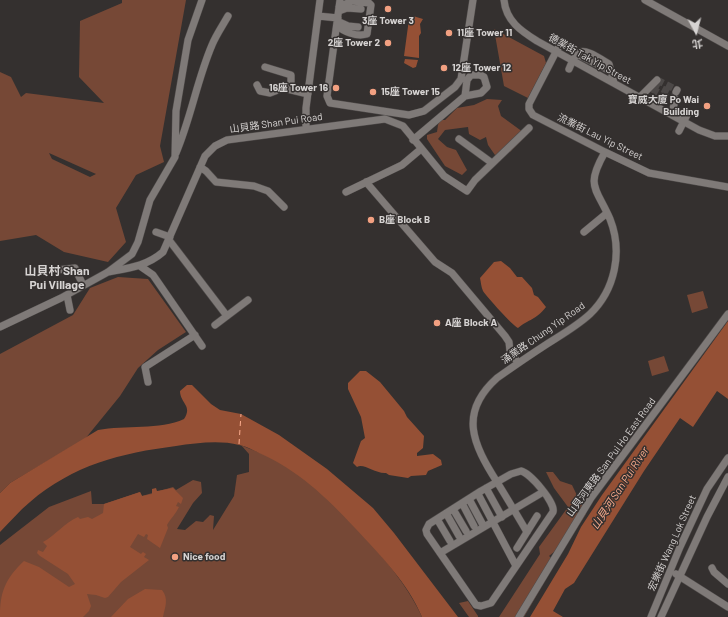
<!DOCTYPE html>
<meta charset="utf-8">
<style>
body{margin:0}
#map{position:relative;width:728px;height:617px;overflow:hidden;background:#34302f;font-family:Barlow,"Noto Sans TC",sans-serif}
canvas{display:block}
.north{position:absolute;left:676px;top:12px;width:40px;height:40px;-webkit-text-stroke:3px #34302f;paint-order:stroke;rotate:173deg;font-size:11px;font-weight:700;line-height:16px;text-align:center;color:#d6d3d2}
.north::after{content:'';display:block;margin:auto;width:14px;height:18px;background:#d6d3d2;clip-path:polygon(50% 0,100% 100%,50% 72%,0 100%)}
</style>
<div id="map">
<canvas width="728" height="617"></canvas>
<div class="north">北</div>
</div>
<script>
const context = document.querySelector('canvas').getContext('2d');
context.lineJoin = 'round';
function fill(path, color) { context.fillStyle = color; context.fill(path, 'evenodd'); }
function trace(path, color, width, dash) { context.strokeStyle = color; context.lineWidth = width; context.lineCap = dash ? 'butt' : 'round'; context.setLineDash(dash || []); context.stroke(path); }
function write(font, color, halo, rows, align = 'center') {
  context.font = font + ' Barlow,"Noto Sans TC",sans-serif'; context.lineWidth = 3; context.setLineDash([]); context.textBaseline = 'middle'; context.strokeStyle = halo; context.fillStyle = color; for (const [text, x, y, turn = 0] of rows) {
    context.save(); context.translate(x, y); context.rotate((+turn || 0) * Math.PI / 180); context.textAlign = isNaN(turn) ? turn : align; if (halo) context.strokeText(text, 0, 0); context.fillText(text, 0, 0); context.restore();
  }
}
const green = new Path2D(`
 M122,0H186L160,146L164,162L136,175L116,208L126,242L108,262L64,252L36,235L0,241V72L11,77L21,97L26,93L104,103L79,77L80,21L122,3ZM49,153L96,174L90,177L52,159Z
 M494,29L544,56L546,63L528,98L504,86Z
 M487,99L502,100L498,106L501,116L527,135L510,152L495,155L488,145L486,137L480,140L469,134L468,127L445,130L438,139L447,147L456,150L467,170L462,175L445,166L427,139V135L437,132L438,125L440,120H445L457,108L474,105Z
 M118,277L148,279L186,332L158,350L138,368L120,396L85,439L10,483L0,493V354L73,315L90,288Z
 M703,291L708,308L692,313L687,295Z
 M664,356L669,371L652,376L648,361Z
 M241,445C254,451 268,455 280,462C324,487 403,571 422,617H0V545L49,507L91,491L92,504H104L140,492L142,496L173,487L176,490L193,480L201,482L202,493L193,503L177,529L185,530L196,521L203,522L210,515L214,516L213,530L234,496L237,475L249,472V454Z
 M546,472H553L560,481L572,485L586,514L560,555L554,552L549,556L556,562L524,617H499L540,554L539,547L568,507L554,488Z
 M468,601L478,616V617H469L459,603Z`);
const water = new Path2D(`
 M413,16L423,19L420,24L421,33L419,36V58L404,56L409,19Z
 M405,59L418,60L416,67L413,68L404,63Z
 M501,261L510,268L517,277H522L532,288L534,295L538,297L546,307C536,320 529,319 518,328C513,326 487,297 483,291C481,287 481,282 480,278L494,262Z
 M728,321V399L717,391L693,427L680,418L644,471L574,583L565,589L553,611L563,617H530L568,554L581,527L602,495Z
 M360,371H366L380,382L404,411L407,417L424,436L423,448L417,453V456L433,454L441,460L442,465L428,471L426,475L411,476L408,478L389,475L386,473C375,474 364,463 357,467L353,463L361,441L365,438L361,417L348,389V383Z
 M187,385H192L211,404L220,410L241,414L279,435L327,469L373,508L394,533L458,617H422C408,583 380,555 355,528C326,497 298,470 259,453C253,450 246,446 239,445C220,440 196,443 176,446C121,453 73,465 30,502C19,511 10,522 0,532V493L10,483L98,430C125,425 160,430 184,419C193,406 180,403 180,391Z
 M156,488L157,491L173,488L183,498L181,504L178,502L176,506L179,507C175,515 171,518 167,525L168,528L160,548L147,539L148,535L146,534L144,537L138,534L130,547L141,554L143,552L146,554L144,557L149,560L121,582L108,597L105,598L96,595L87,594L91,606L89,611L83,617H0C0,592 5,579 24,561L39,567L69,587L75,584L68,574L40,556L37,553L38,550L43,552L47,546L43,542C56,535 64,523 78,517L80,519L88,517L92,519L103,513L104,504L140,492L142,496L152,494V489Z
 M145,589L162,590C169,599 165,607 163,617H111L128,599Z`);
const ferry = new Path2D(`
 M239,444L241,414`);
const minorTunnel = new Path2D(`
 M657,80L677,90
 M653,84L676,96
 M652,89L672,100`);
const minor = new Path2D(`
 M340,0L327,96L330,103L409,115L424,111L455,87L461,79L473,0
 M504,0C506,21 521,31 537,41L699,130L715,136H728
 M645,0L728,46
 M339,11L347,8L361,9
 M318,16L338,18
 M337,21L348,26L358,27
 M337,25C343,32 357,37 367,34L371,5L369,3L352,1L339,7
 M559,46L529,104V109L533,115L605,152L649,173L728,187
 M577,54L612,72
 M265,67L291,75V90
 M569,69C571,64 574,58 577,54C584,46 602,60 609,64L614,83
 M257,85L260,91L270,93L283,88L308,94
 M676,92L677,90
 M640,97L657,80
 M672,115L675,99
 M306,128V108L320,0
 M679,131L687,115
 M459,139L492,163
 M413,140L465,96L481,93L487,87L484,77L480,75H471L467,80L465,96
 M176,153C191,118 197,80 212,45C216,35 223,25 228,16
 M200,167L206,171L216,182L254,186L268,191L284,207
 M366,182L435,262L452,273L505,336L509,342L510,351L518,363
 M346,192L402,165L421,149
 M156,232L170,237
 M584,232L607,213
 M169,240L227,316
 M140,266L153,275L202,346
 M57,270L75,268L83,285
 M108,272C129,268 147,266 163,252L205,156L215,146L227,140L385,119L403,126L444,176L467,191L475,180L529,128
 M67,295L70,310
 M215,325L248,300
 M0,327L61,298L108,272L132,254L138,242L150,200L175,157L176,111L188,40L202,0
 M148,382L145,367L195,335
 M521,471C530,473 556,503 553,512L491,603L481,606L476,605L427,534L426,530L429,524L481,491L511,474Z
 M486,488L502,517
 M478,494L516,566
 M469,499L484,527
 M462,503L474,526
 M453,509L466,531
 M446,513L459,536
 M437,519L450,541
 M527,532C517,515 507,498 497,482C473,444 458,413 497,378C514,366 530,355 547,344C561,335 577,326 590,314C615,290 623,252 610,219C596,187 585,187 605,152
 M517,548L537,516
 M440,553L543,492
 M712,568L714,572L728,584
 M676,574L728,607
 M519,617L591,498L728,314
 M651,617L680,547L707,489L728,458
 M661,617L707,517L728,477`);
const markers = [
 [388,9,4,"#f2a081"],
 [449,33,4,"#f2a081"],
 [388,43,4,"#f2a081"],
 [444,68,4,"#f2a081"],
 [336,88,4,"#f2a081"],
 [373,92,4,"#f2a081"],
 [707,106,4,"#f2a081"],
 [371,220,4,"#f2a081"],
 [437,323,4,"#f2a081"],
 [175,557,4,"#f2a081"]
];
const poiNames = [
 ["3座 Tower 3",388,21,"center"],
 ["11座 Tower 11",457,33],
 ["2座 Tower 2",380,43,"right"],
 ["12座 Tower 12",452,68],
 ["16座 Tower 16",328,88,"right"],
 ["15座 Tower 15",381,92],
 ["寶威大廈 Po Wai",699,100,"right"],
 ["Building",699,112,"right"],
 ["B座 Block B",379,220],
 ["A座 Block A",445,323],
 ["Nice food",183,557]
];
const streetNames = [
 ["德業街 Tak Yip Street",590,59,29],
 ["山貝路 Shan Pui Road",276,123,-8],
 ["流業街 Lau Yip Street",600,137,26],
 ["涌業路 Chung Yip Road",543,333,-35],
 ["山貝河東路 San Pui Ho East Road",611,457,-54],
 ["宏樂街 Wang Lok Street",672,543,-66]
];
const waterNames = [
 ["山貝河 San Pui River",620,488,-57]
];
const quarterNames = [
 ["山貝村 Shan",57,271],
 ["Pui Village",57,285]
];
fill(green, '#764836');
fill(water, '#955035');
trace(ferry, '#fcac8d', 1, [5, 4]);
trace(minorTunnel, '#4c4847', 7, [7, 3.5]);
trace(minor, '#504c4b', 8);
trace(minor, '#7f7a78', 7);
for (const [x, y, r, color] of markers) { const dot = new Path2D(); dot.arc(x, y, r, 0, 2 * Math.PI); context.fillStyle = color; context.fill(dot); trace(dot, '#34302f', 1.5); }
write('bold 10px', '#d6d3d2', '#34302f', poiNames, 'left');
write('10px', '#d6d3d2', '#34302f', streetNames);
write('italic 11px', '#fcac8d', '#34302f', waterNames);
write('bold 12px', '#d6d3d2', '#34302f', quarterNames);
</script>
